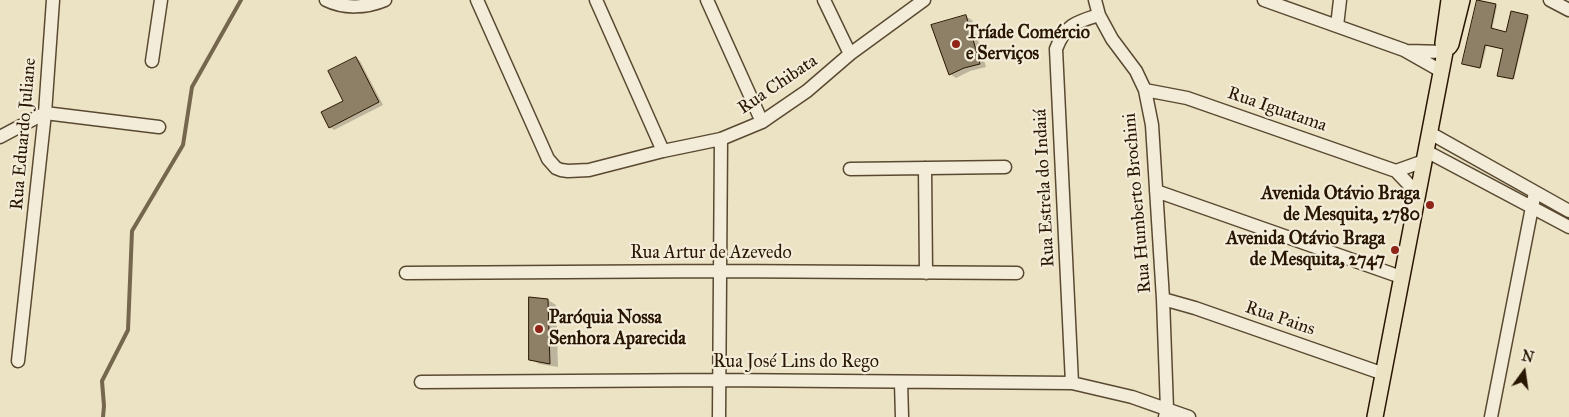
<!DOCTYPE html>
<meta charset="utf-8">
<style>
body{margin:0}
#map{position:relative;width:1569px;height:417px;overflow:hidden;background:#ece2c4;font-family:"IM FELL Great Primer",serif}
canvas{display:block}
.north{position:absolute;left:1499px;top:347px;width:50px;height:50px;-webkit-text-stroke:4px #f3ecd9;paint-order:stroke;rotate:14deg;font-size:14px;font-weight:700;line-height:20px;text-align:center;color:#281600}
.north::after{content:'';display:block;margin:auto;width:18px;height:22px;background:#281600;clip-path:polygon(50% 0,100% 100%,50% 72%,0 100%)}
</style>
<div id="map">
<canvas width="1569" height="417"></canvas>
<div class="north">N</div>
</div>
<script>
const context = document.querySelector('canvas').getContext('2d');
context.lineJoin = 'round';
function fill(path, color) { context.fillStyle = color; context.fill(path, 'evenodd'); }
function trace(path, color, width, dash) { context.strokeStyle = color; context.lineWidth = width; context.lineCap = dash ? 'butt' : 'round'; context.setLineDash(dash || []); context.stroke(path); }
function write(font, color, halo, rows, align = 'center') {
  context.font = font + ' "IM FELL Great Primer",serif'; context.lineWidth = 4.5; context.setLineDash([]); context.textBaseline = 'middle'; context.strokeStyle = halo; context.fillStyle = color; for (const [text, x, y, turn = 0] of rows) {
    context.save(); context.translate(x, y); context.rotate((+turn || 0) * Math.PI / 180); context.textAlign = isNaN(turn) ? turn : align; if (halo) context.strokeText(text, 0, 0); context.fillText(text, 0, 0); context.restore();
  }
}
const shadow = new Path2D(`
 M1478,1L1497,6L1492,30L1507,33L1527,16L1529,17L1514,79L1500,76L1504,49L1487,45L1481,68L1465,64Z
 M965,16L972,20L986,67L970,71L956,78L950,74Z
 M356,58L360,61L383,105L334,130L330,127L345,101Z
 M548,300L556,305L558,367L539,364L531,359Z`);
const stream = new Path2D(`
 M103,417L104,406L102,381L128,330L132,231L183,145L192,87L241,0`);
const building = new Path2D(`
 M1477,0L1496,4L1491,28L1506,32L1511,11L1528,15L1513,79L1497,76L1503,49L1485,45L1480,68L1462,64Z
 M966,15L980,64L964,68L949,75L931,25Z
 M356,57L379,102L329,128L321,112L343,101L328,71Z
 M529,297L548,299L550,364L529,360Z`);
const minor = new Path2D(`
 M326,0C344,9 366,8 385,0
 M477,0L548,159L556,168L561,170L568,171L589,170L663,151L721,139L762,122L772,115L807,91L850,54L924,0
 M596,0L663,151
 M707,0L762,122
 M824,0L850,54
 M1095,0L1099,15L1112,39L1136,71L1145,90L1152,125L1163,299L1167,409L1165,417
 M1264,0L1404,50L1441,71
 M1550,0L1569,10
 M1337,26L1340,0
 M1407,51L1445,52
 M152,61L161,0
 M1145,90L1187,98L1396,171L1417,193
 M1430,133L1569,211
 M0,137L45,113L159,127
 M1426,151L1569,227
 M925,168L926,273
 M850,169L1005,167
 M1396,171L1424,161
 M1156,191L1401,277
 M406,273L720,271L1017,273
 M1163,299L1195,308L1384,374
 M18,361L45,113L53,0
 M421,382L719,380L1072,383L1132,397L1189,417
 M901,382L902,417
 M1072,383L1056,49C1065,25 1076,22 1099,15
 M719,417L721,139
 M1491,417L1535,192`);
const major = new Path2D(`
 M1449,47L1451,44L1462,0
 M1375,417L1445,52L1443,43L1449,0`);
const markers = [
 [956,44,5,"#8f2418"],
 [1430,205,5,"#8f2418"],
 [1395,250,5,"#8f2418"],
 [539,329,5,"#8f2418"]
];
const poiNames = [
 ["Tríade Comércio",966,34],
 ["e Serviços",966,55],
 ["Avenida Otávio Braga",1420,195,"right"],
 ["de Mesquita, 2780",1420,216,"right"],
 ["Avenida Otávio Braga",1385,240,"right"],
 ["de Mesquita, 2747",1385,261,"right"],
 ["Paróquia Nossa",549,319],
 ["Senhora Aparecida",549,340]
];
const streetNames = [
 ["Rua Chibata",778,85,-34],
 ["Rua Iguatama",1277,110,19],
 ["Rua Eduardo Juliane",24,134,-85],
 ["Rua Estrela do Indaiá",1045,188,-93],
 ["Rua Humberto Brochini",1138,203,-95],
 ["Rua Artur de Azevedo",711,254],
 ["Rua Pains",1280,319,19],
 ["Rua José Lins do Rego",796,363]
];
fill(shadow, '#0003');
trace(stream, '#75674d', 4);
fill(building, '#8e8066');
trace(building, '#281600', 1);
trace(minor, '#594931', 15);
trace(major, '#281600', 18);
trace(minor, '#f3ecd9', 12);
trace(major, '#ece2c4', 15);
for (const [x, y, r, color] of markers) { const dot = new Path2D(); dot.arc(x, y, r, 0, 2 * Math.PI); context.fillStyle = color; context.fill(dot); trace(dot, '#f3ecd9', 2); }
write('bold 18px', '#281600', '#f3ecd9', poiNames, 'left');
write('18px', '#281600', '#f3ecd9', streetNames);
</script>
